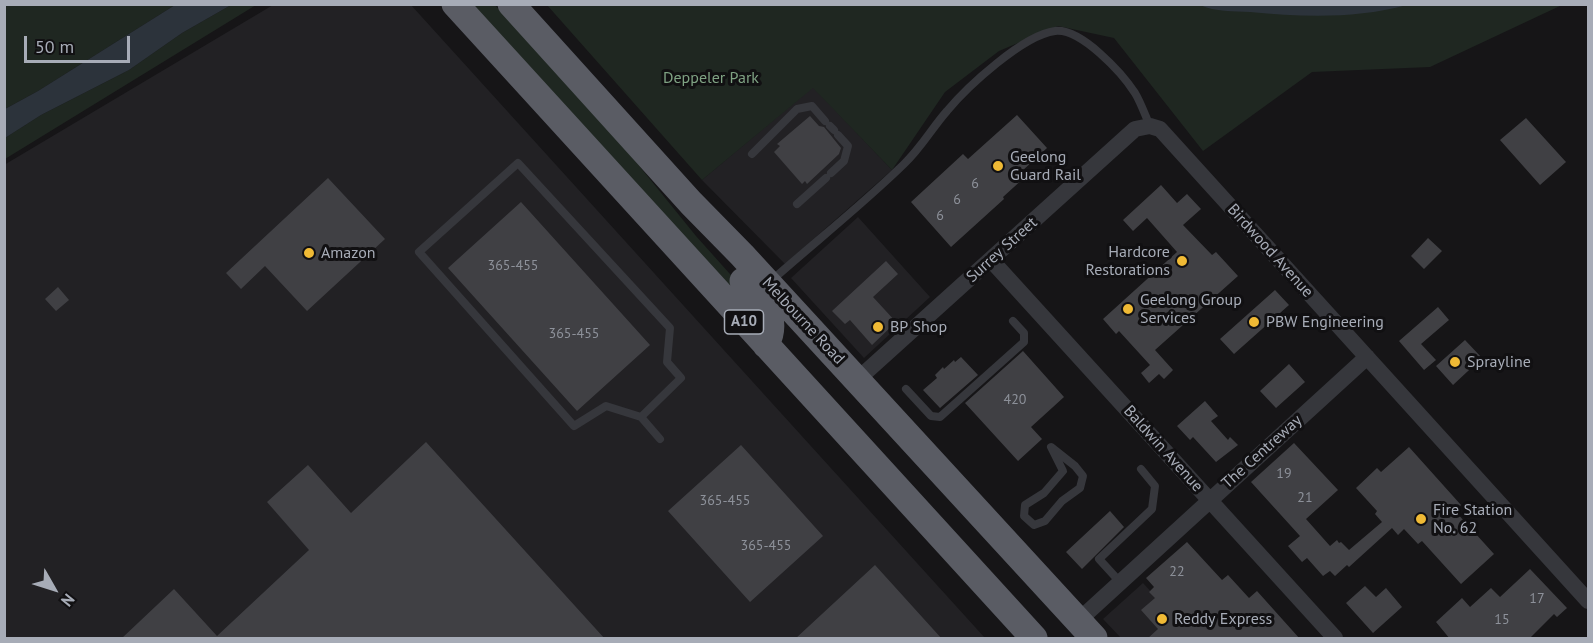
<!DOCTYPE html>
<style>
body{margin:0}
#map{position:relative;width:1593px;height:643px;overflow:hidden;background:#161517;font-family:"PT Sans",sans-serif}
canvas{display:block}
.frame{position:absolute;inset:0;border:6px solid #a7acb7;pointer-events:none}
.north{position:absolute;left:24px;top:559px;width:60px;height:60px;-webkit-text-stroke:4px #111012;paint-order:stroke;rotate:129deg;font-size:16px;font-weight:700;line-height:24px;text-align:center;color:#a7acb7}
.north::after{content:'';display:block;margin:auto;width:21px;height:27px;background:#a7acb7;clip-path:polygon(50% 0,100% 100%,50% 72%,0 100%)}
.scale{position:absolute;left:24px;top:36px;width:106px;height:27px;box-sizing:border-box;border:3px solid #a7acb7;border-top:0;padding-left:8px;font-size:18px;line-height:21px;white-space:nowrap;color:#a7acb7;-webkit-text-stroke:4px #111012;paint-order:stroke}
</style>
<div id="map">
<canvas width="1593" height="643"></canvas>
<div class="frame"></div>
<div class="north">N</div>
<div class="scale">50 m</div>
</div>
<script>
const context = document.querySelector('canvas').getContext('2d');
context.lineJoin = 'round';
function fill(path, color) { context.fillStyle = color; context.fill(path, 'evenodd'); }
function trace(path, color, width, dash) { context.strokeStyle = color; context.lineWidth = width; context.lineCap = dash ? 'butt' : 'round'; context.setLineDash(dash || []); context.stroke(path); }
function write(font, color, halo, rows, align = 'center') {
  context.font = font + ' "PT Sans",sans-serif'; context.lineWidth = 6; context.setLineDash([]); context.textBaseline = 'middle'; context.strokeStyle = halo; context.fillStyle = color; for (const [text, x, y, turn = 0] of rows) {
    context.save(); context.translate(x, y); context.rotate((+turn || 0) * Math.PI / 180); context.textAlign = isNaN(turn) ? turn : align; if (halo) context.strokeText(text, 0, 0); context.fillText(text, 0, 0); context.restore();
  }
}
const built = new Path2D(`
 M273,5H411L985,638H5L4,165Z
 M813,87L892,170L785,264L702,180Z
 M858,217L930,297L864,358L791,278Z
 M1143,583L1194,638H1121L1103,619Z`);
const green = new Path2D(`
 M4,5H175L38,91L5,109Z
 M231,5H256L5,159V138L41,115L129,70L182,33Z
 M469,5H495L632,157L696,236L755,302L762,325Z
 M547,5H1562L1430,67L1312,72L1203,151L1114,38L1058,26L999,51L945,92L892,170L813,88L702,180Z`);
const water = new Path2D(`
 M175,5H231L182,33L129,70L41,115L5,138V109L38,91Z
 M1200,5H1407C1355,19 1303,17 1250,12C1234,11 1215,12 1200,5Z`);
const building = new Path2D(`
 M1017,115L1047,148L1021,172L1025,177L1003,197L1004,199L951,247L911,202L963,154L968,159Z
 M810,116L819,126L824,127L841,148L839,154L807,184L805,181L802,184L774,152L780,146L777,144Z
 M1526,118L1566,162L1540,185L1500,140Z
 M328,178L385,239L307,311L265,266L241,289L226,273Z
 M1161,185L1177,203L1187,194L1201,209L1183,225L1212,255L1216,252L1238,276L1155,350L1173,370L1164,379L1159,374L1149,383L1141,373L1150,365L1119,331L1116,334L1103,319L1177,252L1147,218L1133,231L1123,220Z
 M521,202L650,345L577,411L448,268Z
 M1428,238L1442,251L1424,269L1411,256Z
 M886,261L898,274L873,297L896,322L872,345L850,320L845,324L832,311Z
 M58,287L69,300L56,311L45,299Z
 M1275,290L1289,305L1234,354L1220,339Z
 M1438,307L1449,320L1421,344L1436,360L1424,370L1399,341Z
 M1465,340L1482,358L1453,385L1436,366Z
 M1023,351L1064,397L1031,427L1042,439L1018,461L965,403Z
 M961,357L978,375L940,408L923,390L937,378L935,375L943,367L944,369L954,360L955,362Z
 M1289,364L1305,382L1276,408L1260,391Z
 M1205,401L1218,416L1211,421L1228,440L1230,437L1238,445L1216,462L1193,437L1190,440L1177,426Z
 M426,442L605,639H121L174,589L217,636L309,550L267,502L308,465L351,513Z
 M1294,443L1338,490L1306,519L1330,546L1337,540L1339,543L1341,542L1349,550L1382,522L1375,514L1377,511L1356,488L1377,468L1381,472L1409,447L1461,505L1455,511L1494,554L1461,584L1422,541L1418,544L1404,529L1398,535L1392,528L1349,567L1347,565L1335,576L1330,571L1323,576L1307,558L1302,562L1288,546L1300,536L1251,482Z
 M741,445L823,536L750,602L668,511Z
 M1110,511L1124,527L1082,569L1066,552Z
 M1187,542L1222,580L1228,575L1249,598L1257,591L1300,639H1147L1158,629L1141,610L1155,598L1149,592L1154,587L1146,578Z
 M875,565L942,639H795Z
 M1530,569L1567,608L1557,617L1554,614L1529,639H1450L1436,622L1462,598L1470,607L1491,588L1500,597Z
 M1365,586L1376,597L1386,588L1402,607L1373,633L1346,603Z`);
const service = new Path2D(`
 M830,126L834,130
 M752,154L797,109L812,106L825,121
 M518,163L670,328L667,362L681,378L641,417L606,406L574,426L419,252Z
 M831,173L844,161L848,146L838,135
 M797,204L826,178
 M771,281C815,242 862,205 904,164C921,148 932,128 947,111C967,87 1023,35 1055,31C1081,28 1122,73 1135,93C1141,103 1145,115 1150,126
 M906,389L931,416L940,417L1024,342V333L1013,321
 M641,417L660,439
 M1051,447L1075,466L1083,476L1080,488L1062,501L1045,521L1034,525L1024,516L1025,505L1044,493L1063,471Z
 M1120,582L1099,559L1152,509L1155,486L1141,469`);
const minor = new Path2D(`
 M991,260L1335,638
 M857,380L1135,129L1150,126L1160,129L1588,601
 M1078,621L1367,357`);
const trunk = new Path2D(`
 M455,4L1034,638
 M511,4L691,203L742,255L1094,638
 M743,281C761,301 780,316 766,345`);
const markers = [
 [998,166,6,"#f0ba35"],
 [309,253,6,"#f0ba35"],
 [1182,261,6,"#f0ba35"],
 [1128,309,6,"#f0ba35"],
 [1254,322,6,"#f0ba35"],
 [878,327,6,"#f0ba35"],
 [1455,362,6,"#f0ba35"],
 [1421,519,6,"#f0ba35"],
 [1162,619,6,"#f0ba35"]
];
const numberNames = [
 ["6",975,184],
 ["6",957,200],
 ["6",940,216],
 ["365-455",513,266],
 ["365-455",574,334],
 ["420",1015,400],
 ["19",1284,474],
 ["21",1305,498],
 ["365-455",725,501],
 ["365-455",766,546],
 ["22",1177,572],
 ["17",1537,599],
 ["15",1502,620]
];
const shields = [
 [744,322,39]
];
const shieldNames = [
 ["A10",744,322]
];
const parkNames = [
 ["Deppeler Park",711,78]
];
const poiNames = [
 ["Geelong",1010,157],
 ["Guard Rail",1010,175],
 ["Hardcore",1170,252,"right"],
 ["Restorations",1170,270,"right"],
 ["Amazon",321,253],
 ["Geelong Group",1140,300],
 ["Services",1140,318],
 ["PBW Engineering",1266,322],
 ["BP Shop",890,327],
 ["Sprayline",1467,362],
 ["Fire Station",1433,510],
 ["No. 62",1433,528],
 ["Reddy Express",1174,619]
];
const streetNames = [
 ["Surrey Street",1002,250,-42],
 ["Birdwood Avenue",1270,251,48],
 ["Melbourne Road",803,321,47],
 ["Baldwin Avenue",1163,449,48],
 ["The Centreway",1262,452,-42]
];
fill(built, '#222124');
fill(green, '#1f2721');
fill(water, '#2c333b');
fill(building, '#404044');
trace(service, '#36373c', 8);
trace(minor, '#36373c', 16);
trace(trunk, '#5a5c64', 27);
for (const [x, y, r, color] of markers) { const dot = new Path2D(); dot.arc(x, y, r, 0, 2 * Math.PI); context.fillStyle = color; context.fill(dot); trace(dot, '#111012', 2); }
write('14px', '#8d919a', null, numberNames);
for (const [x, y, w] of shields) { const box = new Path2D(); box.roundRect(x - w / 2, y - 12, w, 24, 4.5); context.fillStyle = '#111012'; context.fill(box); trace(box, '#a7acb7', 1.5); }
write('bold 15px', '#a7acb7', null, shieldNames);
write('16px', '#7fa283', '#111012', parkNames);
write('16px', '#a7acb7', '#111012', poiNames, 'left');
write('16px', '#a7acb7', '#111012', streetNames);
</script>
